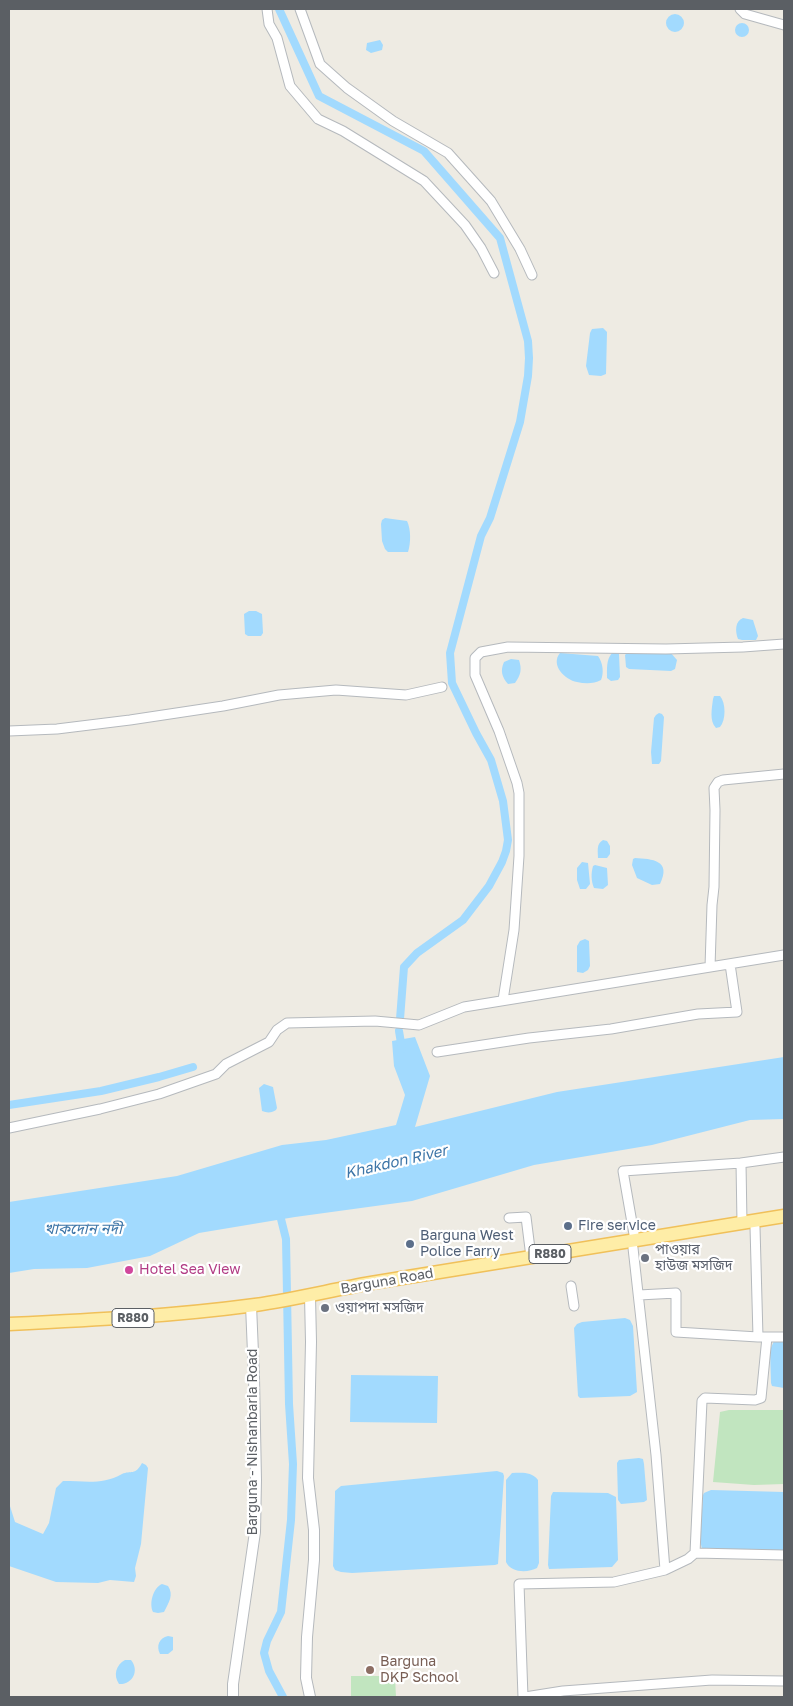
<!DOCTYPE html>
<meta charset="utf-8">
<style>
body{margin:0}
#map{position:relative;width:793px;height:1706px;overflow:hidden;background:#eeebe3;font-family:"Golos Text",sans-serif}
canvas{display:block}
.frame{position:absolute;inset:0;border:10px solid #5b5f64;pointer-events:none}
</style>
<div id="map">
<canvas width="793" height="1706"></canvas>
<div class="frame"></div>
</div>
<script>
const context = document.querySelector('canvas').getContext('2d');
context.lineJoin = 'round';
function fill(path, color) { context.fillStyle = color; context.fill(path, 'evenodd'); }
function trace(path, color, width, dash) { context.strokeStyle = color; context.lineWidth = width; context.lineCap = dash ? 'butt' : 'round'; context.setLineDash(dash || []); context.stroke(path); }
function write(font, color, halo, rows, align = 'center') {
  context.font = font + ' "Golos Text","Noto Sans Bengali",sans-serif'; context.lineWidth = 4.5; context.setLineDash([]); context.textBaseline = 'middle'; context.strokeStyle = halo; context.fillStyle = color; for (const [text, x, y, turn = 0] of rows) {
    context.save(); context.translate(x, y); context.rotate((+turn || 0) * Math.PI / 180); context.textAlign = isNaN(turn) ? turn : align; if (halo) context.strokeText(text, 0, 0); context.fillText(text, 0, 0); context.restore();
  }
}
const green = new Path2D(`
 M729,1410H784V1484L754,1485L713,1482L720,1412Z
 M351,1676H393L395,1677L396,1697H351Z`);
const water = new Path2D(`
 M666 23a9 9 0 1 1 18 0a9 9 0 1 1-18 0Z
 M735 30a7 7 0 1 1 14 0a7 7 0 1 1-14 0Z
 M380,40L383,45L382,50L371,53L366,50L367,43Z
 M603,328L607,332L606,374L601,376L589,375L586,366L590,333L592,329Z
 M385,518L407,521C411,529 411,543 408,552H388L385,549L382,541L381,524L382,520Z
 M249,611H256L262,614L263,633L261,636H248L245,634L244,614Z
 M743,618L753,620L758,636L756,640H742L738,639C735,631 735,621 743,618Z
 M670,652L677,660L675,669L671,671L629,669L626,667L625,655L627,653Z
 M560,653L598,656C603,663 604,673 601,680C594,684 585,684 577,682C565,680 550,665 560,653Z
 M612,653H616L619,654L620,677L618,680L611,681L607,678C607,669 606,660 612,653Z
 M511,659L519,660C522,669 521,675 515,683L508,684C502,677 500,671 504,662Z
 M714,696H720C726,703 726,720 720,727L716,728C709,721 712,708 713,699Z
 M659,713L662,714L664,717L661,761L659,764H652L651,752L654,718L656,715Z
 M603,840L607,841L610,846V854L607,858H598C598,851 596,844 603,840Z
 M635,858C652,859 672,860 660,884L652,885L637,878L632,865L633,859Z
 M582,862L588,863L590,884L586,889H580L577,880V868Z
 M595,865L607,868L608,885L603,889L594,888C591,881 591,873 593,866Z
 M585,939L589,941L590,966L588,970L583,973L577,972V946L580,941Z
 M415,1037L430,1076L415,1127L557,1092L784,1057V1119L750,1120L652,1145L534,1165L412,1201L295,1217L199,1233L150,1256L87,1268L34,1269L9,1273V1202L177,1176L282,1145L326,1140L396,1125L405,1095L394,1066L392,1041Z
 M264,1084L273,1087L277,1108L276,1110C272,1113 267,1113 262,1111L259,1088Z
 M625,1318L630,1320L633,1326L637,1392L630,1396L580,1398L578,1396L574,1328L577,1324L582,1322Z
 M774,1341H784V1388L772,1386L771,1383L770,1350Z
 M351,1375L438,1376L437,1423L350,1422Z
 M639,1458L643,1459L644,1464L647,1500L644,1502L621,1504L618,1500L617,1463L619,1460Z
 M142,1463L146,1465L148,1468L141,1544L135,1568L136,1576L134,1582L110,1580L98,1583L56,1582L9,1566V1503L15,1522L43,1534L49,1523L56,1488L63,1481C86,1481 102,1485 122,1474C131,1470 135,1476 142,1463Z
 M497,1471L503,1473L504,1476L498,1564L495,1565L352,1573L341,1572L335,1570L333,1566L335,1497V1491L341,1486Z
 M512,1473C521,1473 531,1471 538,1480L539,1563L537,1568C528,1573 511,1573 506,1562V1480Z
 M711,1490L784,1492V1553L707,1551L702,1549L700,1540L703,1495L704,1493Z
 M553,1492L608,1493L616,1497L618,1560L612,1567L549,1569L548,1565L551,1496Z
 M162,1584L168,1586C174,1595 169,1602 164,1612L158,1613L153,1612C149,1603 153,1588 162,1584Z
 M168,1636L173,1637V1650L168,1654H160C156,1646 159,1638 168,1636Z
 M125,1660H131C140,1671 132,1685 119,1684C113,1675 116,1665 125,1660Z`);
const canal = new Path2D(`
 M279,9L319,96L424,151L500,238L528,341L529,358L528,376L520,422L490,518L481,536L450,653L452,683L476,733L491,760L503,801L508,840L506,851L502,862L489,886L463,920L417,953L404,967L400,1019
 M399,1031L402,1049
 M9,1105L101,1091L159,1077L193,1067
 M279,1211L286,1239L289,1404L293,1464L291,1520L281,1612L267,1641L264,1653L269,1671L283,1697`);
const minor = new Path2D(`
 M267,9L269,24L277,38L290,86L318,119L343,131L424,181L465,225L481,248L494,273
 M300,9L320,64L347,88L393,121L448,153L491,201L520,249L532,275
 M740,9L745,14L784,25
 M9,731L57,729L130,720L223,706L279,695L336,690L406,695L442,687
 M710,967L712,905L714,887L715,810L714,788L718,782L723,780L784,774
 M503,1000L514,930L519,856V793L517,783L499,731L475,675V658L481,652L508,647L666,649L743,647L784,644
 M437,1052L529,1038L611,1029L698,1014L737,1012L730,964
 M9,1128L100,1109L159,1094L216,1074L226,1064L269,1042L277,1030L287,1023L375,1021L419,1025L464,1007L784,955
 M741,1163L784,1157
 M509,1218L526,1217L531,1257
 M755,1227L758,1337H784
 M635,1240L623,1171L741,1163L742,1223
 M633,1248L656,1455L665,1570
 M571,1286L574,1306
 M639,1295L676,1293V1332L758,1337
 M695,1553L784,1555
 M523,1697L519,1584L614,1582L665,1570L688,1559L695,1553L702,1401L705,1398L755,1400L761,1398L767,1337
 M525,1697L563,1691L712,1680L784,1681`);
const tertiary = new Path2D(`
 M310,1296L311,1342L308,1478L314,1530V1560L307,1637L306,1678L310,1697
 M233,1697V1684L255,1532L256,1480L254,1377L251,1305`);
const primary = new Path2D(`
 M9,1324C92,1320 173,1316 255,1305C295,1299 332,1290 371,1283L784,1216`);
const markers = [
 [568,1226,5,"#5c6f8a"],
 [410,1244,5,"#5c6f8a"],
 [645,1258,5,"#6b7280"],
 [129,1270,5,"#d1479c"],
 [325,1308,5,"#6b7280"],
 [370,1670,5,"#8d6e63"]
];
const shields = [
 [550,1254,42],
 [133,1318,42]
];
const shieldNames = [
 ["R880",550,1254],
 ["R880",133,1318]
];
const serviceNames = [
 ["Fire service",578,1226],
 ["Barguna West",420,1236],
 ["Police Farry",420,1252]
];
const worshipNames = [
 ["পাওয়ার",655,1250],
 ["হাউজ মসজিদ",655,1266],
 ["ওয়াপদা মসজিদ",335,1308]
];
const hotelNames = [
 ["Hotel Sea View",139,1270]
];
const streetNames = [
 ["Barguna Road",387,1281,-10],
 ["Barguna - Nishanbaria Road",253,1442,-90]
];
const educationNames = [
 ["Barguna",380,1662],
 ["DKP School",380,1678]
];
const waterNames = [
 ["Khakdon River",396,1162,-13],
 ["খাকদোন নদী",83,1229]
];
fill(green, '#c1e5bf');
fill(water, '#a2dafe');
trace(canal, '#a2dafe', 8);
trace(minor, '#b5b9bd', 11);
trace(tertiary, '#b5b9bd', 12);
trace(primary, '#f0c05a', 15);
trace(minor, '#fff', 9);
trace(tertiary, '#fff', 10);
trace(primary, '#feeda7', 12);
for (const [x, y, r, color] of markers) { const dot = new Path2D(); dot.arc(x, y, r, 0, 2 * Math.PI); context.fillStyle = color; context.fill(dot); trace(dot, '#fff', 2); }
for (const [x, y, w] of shields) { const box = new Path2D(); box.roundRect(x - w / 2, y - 9.5, w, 19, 4); context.fillStyle = '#fff'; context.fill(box); trace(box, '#5b5f64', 1); }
write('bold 12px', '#5b5f64', null, shieldNames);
write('14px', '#4e5e75', '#fff', serviceNames, 'left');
write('14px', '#5b616d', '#fff', worshipNames, 'left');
write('14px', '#b23c85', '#fff', hotelNames, 'left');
write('14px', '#5b5f64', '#fff', streetNames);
write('14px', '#785e54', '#fff', educationNames, 'left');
write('italic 15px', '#3d75a7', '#fff', waterNames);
</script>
